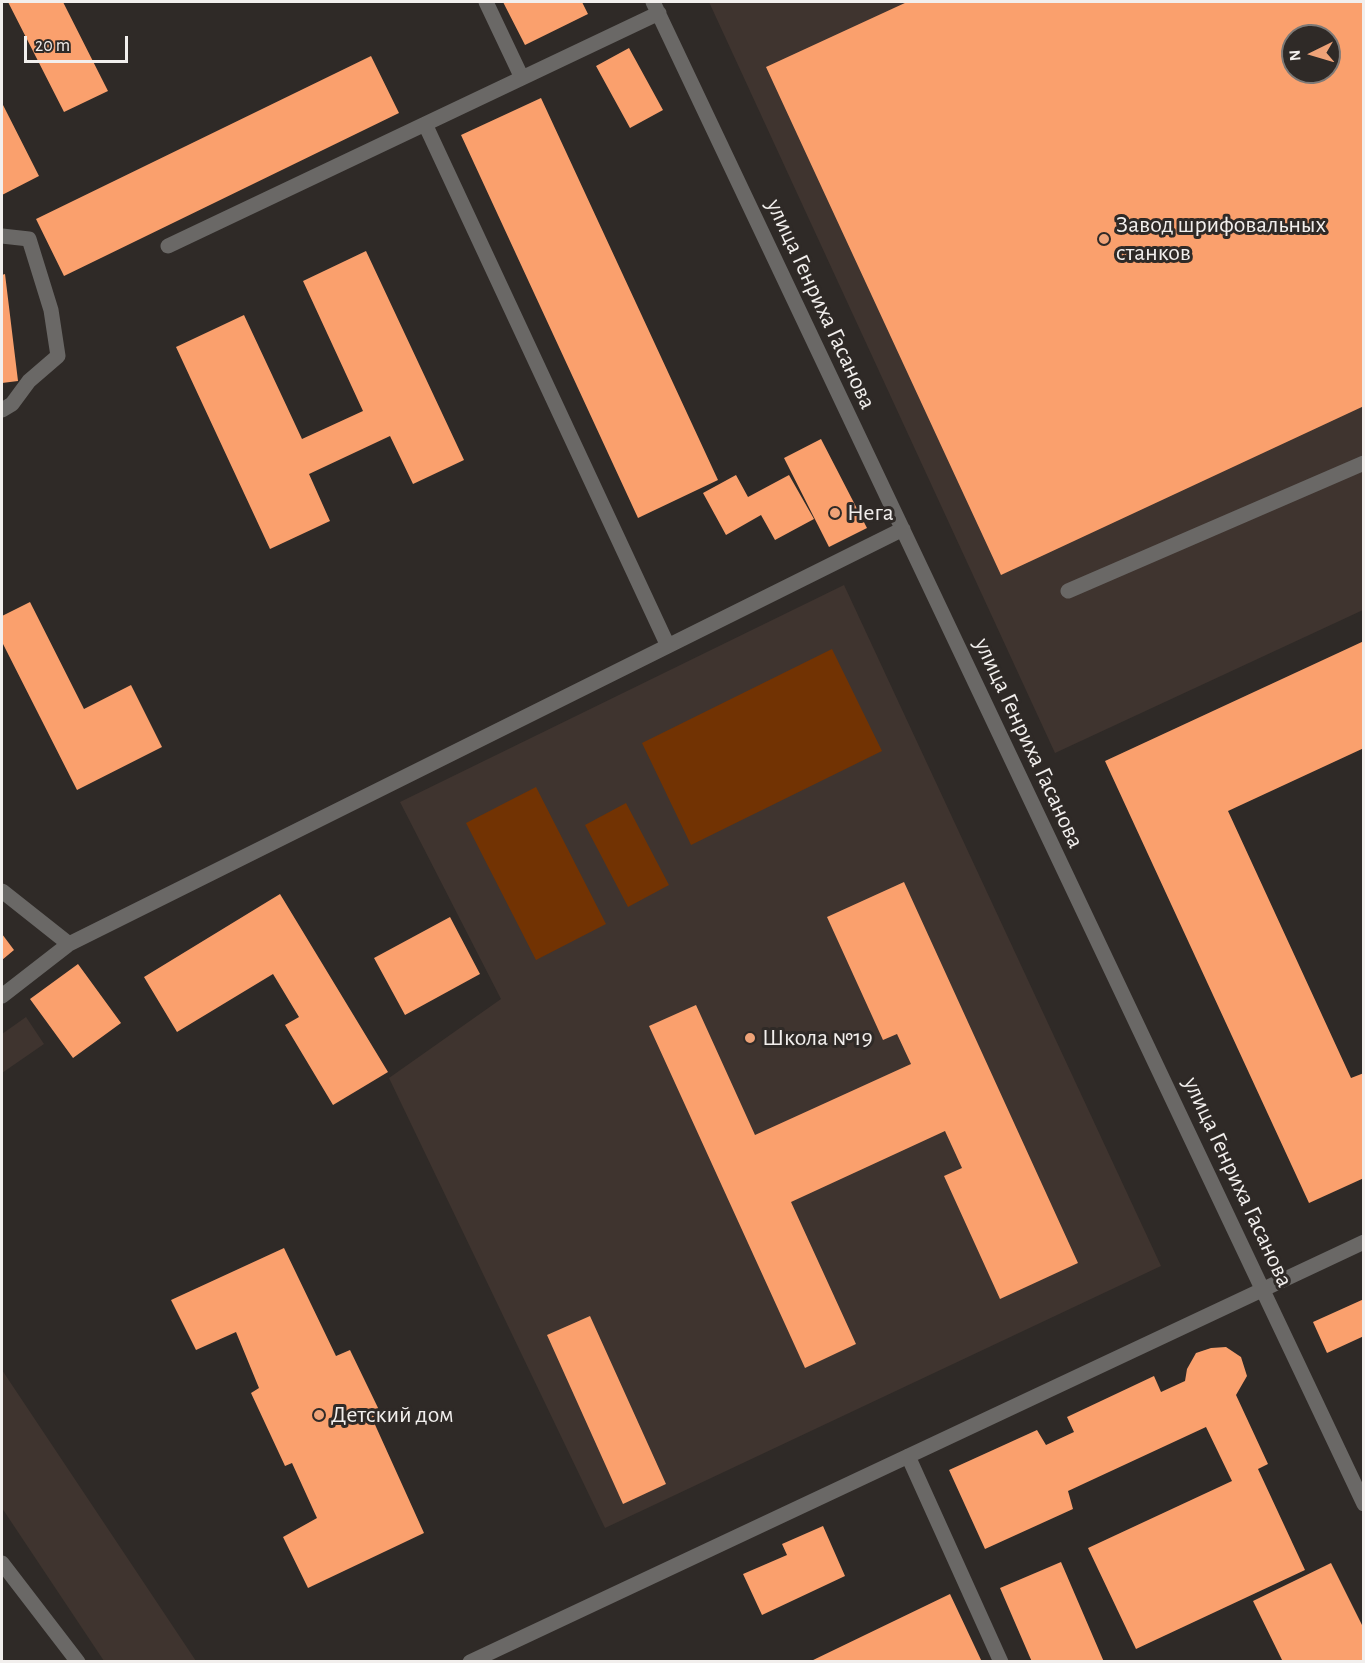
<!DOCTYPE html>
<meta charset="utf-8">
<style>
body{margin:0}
#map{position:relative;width:1365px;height:1663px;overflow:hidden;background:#2f2a27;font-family:"Alegreya Sans",sans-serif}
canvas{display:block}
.frame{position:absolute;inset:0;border:3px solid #f2efed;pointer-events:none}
.north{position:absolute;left:1281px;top:24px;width:60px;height:60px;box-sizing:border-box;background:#2f2a27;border:2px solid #7d7976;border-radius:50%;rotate:265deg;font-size:16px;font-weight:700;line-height:24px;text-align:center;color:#f2efed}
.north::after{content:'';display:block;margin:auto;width:21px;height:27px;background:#efa378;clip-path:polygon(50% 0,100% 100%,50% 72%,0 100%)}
.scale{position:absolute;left:24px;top:36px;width:104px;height:27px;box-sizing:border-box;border:3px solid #f2efed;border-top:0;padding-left:8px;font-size:18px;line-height:21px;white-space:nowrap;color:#f2efed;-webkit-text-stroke:4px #2f2a27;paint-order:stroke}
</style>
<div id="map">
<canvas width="1365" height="1663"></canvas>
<div class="frame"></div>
<div class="north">N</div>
<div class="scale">20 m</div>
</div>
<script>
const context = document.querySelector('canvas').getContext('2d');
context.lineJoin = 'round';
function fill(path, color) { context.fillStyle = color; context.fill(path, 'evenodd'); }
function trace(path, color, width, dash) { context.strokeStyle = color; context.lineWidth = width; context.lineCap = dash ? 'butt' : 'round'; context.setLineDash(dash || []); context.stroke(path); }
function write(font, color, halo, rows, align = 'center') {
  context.font = font + ' "Alegreya Sans",sans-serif'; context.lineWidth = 6; context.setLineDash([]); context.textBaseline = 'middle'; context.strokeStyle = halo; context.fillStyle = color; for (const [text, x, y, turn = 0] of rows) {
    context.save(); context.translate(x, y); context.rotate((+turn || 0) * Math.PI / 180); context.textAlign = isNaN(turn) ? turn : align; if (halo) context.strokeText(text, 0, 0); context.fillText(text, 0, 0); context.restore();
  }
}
const built = new Path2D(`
 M709,2H1363V610L1055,753ZM1293,36H1329V72H1293Z
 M844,585L1161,1266L605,1528L389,1078L501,999L400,802Z
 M26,1017L44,1044L2,1073V1034Z
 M2,1370L196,1661H104L2,1508Z`);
const green = new Path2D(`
 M832,649L882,751L691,845L642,743Z
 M536,787L606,924L536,960L466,823Z
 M626,803L669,885L628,907L585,825Z`);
const building = new Path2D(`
 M8,2H63L108,91L64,112Z
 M503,2H582L588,14L525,45Z
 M907,2H1364V406L1001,575L766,67ZM1293,36H1329V72H1293Z
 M629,48L663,110L630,128L596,66Z
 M371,56L399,113L64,276L36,219Z
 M541,98L718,480L638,518L461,135Z
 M2,103L39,176L2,195Z
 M366,251L464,460L413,484L390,436L309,474L330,521L270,549L176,347L244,315L302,439L363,411L303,281Z
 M5,274L18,381L2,383V275Z
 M821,439L867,528L829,547L784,458Z
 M736,475L748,497L789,475L814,519L775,540L761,515L726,535L703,493Z
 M30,602L84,709L131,685L162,747L77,790L2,642V616Z
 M1364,641V748L1228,811L1351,1078L1364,1073V1178L1309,1203L1105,761Z
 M904,882L1078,1263L1000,1299L944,1176L962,1168L945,1131L791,1202L856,1344L805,1368L649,1026L696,1005L755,1135L911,1064L897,1034L883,1040L827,917Z
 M280,894L388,1072L333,1105L285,1025L299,1017L273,974L177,1032L144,977Z
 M450,917L480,974L405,1015L374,958Z
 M2,934L14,950L2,960Z
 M78,964L121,1023L73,1058L30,999Z
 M284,1248L336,1356L350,1350L380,1412L372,1418L424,1533L308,1588L283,1537L317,1518L292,1463L285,1466L251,1393L259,1388L236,1332L196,1350L171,1300Z
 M1364,1299V1336L1327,1353L1313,1322Z
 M590,1316L666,1484L623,1504L547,1335Z
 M1226,1347L1241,1357L1247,1376L1236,1395L1268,1464L1258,1469L1305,1570L1136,1649L1088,1548L1232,1481L1206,1427L1068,1491L1073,1509L985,1549L949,1470L1037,1430L1046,1445L1074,1432L1067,1417L1154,1376L1161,1392L1185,1381L1187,1369L1196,1353L1211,1348Z
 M823,1526L845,1576L762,1615L743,1574L787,1555L782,1544Z
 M1061,1562L1104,1662H1032L1000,1588Z
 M1331,1563L1364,1629V1662H1283L1253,1601Z
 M950,1594L982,1662H809Z`);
const minor = new Path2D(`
 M486,2L522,78
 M653,2L1364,1504
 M425,124L668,646
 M2,236L29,239L51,310L58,356L29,381L12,404L2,410
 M168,246L659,13
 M1068,591L1364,463
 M2,891L69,944
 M2,996L69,944L903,529
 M908,1456L1001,1662
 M2,1563L78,1662
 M470,1662L1364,1242`);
const markers = [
 [1104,239,6,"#efa378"],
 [835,513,6,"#efa378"],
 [750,1038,6,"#efa378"],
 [319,1415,6,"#efa378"]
];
const poiNames = [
 ["Завод шрифовальных",1116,225],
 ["станков",1116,253],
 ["Нега",847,513],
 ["Школа №19",762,1038],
 ["Детский дом",331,1415]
];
const streetNames = [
 ["улица Генриха Гасанова",821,304,65],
 ["улица Генриха Гасанова",1029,743,65],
 ["улица Генриха Гасанова",1238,1182,65]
];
fill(built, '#3f342f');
fill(green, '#723303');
fill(building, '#faa06d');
trace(minor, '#6a6866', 15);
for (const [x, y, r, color] of markers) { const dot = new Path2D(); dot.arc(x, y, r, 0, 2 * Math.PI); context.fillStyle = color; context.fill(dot); trace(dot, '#2f2a27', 2); }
write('24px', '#f2efed', '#2f2a27', poiNames, 'left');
write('24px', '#f2efed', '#2f2a27', streetNames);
</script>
